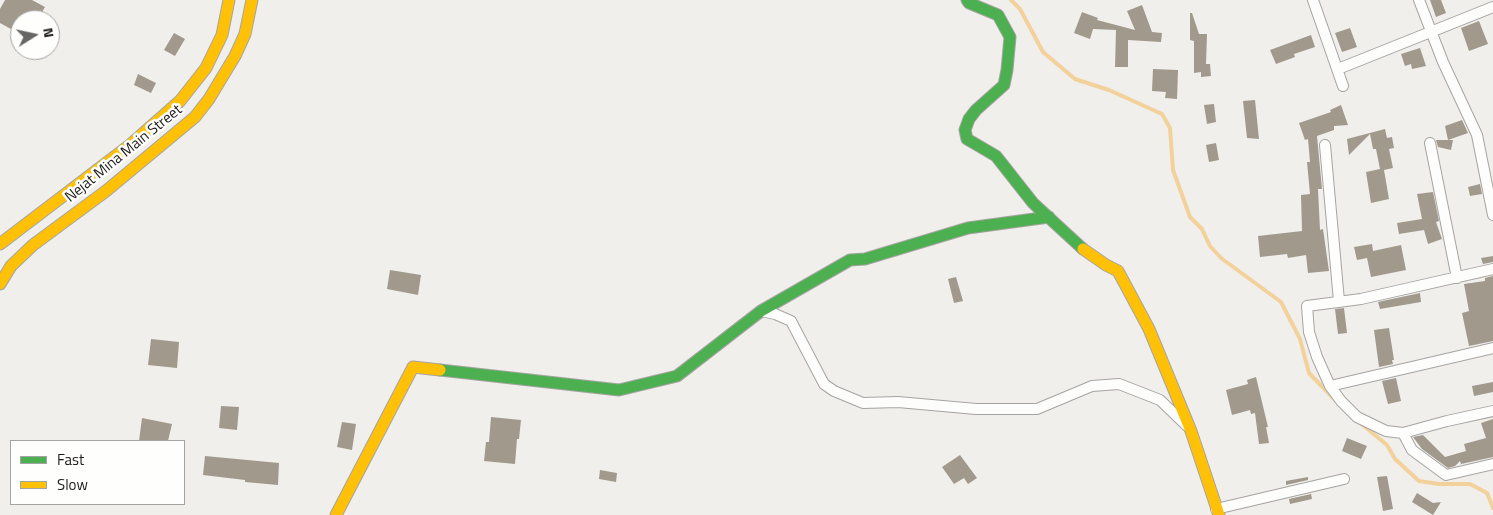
<!DOCTYPE html>
<style>
body{margin:0}
#map{position:relative;width:1493px;height:515px;overflow:hidden;background:#f1efec;font-family:"Titillium Web",sans-serif}
canvas{display:block}
.legend{position:absolute;left:10px;top:440px;width:175px;height:65px;box-sizing:border-box;background:#fefefc;border:1px solid #a4a4a2;margin:0;padding:6px 9px;list-style:none;font-size:15px;color:#1e1c1a}
.legend li{display:flex;align-items:center;gap:10px;height:25px}
.legend b{width:25px;border:1px solid #a4a4a2}
.north{position:absolute;left:10px;top:10px;width:50px;height:50px;box-sizing:border-box;background:#fefefc;border:1px solid #a4a4a2;border-radius:50%;rotate:80deg;font-size:14px;font-weight:700;line-height:20px;text-align:center;color:#1e1c1a}
.north::after{content:'';display:block;margin:auto;width:18px;height:22px;background:#686664;clip-path:polygon(50% 0,100% 100%,50% 72%,0 100%)}
</style>
<div id="map">
<canvas width="1493" height="515"></canvas>
<ul class="legend">
<li><b style="height:6px;background:#4caf50"></b>Fast</li>
<li><b style="height:6px;background:#ffc107"></b>Slow</li>
</ul>
<div class="north">N</div>
</div>
<script>
const context = document.querySelector('canvas').getContext('2d');
context.lineJoin = 'round';
function trace(path, color, width, dash) { context.strokeStyle = color; context.lineWidth = width; context.lineCap = dash ? 'butt' : 'round'; context.setLineDash(dash || []); context.stroke(path); }
function fill(path, color) { context.fillStyle = color; context.fill(path, 'evenodd'); }
function write(font, color, halo, rows, align = 'center') {
  context.font = font + ' "Titillium Web",sans-serif'; context.lineWidth = 5; context.setLineDash([]); context.textBaseline = 'middle'; context.strokeStyle = halo; context.fillStyle = color; for (const [text, x, y, turn = 0] of rows) {
    context.save(); context.translate(x, y); context.rotate((+turn || 0) * Math.PI / 180); context.textAlign = isNaN(turn) ? turn : align; if (halo) context.strokeText(text, 0, 0); context.fillText(text, 0, 0); context.restore();
  }
}
const stream = new Path2D(`
 M1011,0L1020,9L1043,52L1075,79L1109,90L1162,114L1170,128L1173,170L1190,217L1202,229L1210,246L1221,258L1281,302L1300,339L1309,373L1336,401
 M1359,422L1387,445L1395,459L1419,481L1439,484H1470L1487,493L1493,508`);
const building = new Path2D(`
 M5,0H32L45,7L39,17L30,12L26,20H20V34L0,23V9Z
 M1430,0H1441L1446,13L1436,17Z
 M1142,5L1152,32L1162,33L1161,42L1128,40V67H1115L1116,30L1093,29L1090,39L1074,33L1082,12L1098,18L1097,20L1135,30L1127,11Z
 M1190,13H1192L1199,34H1207L1206,64H1210L1211,76L1201,77V72L1194,73V41L1190,40Z
 M1479,21L1488,44L1469,51L1461,28Z
 M1350,28L1357,47L1342,52L1335,33Z
 M174,33L185,39L175,56L164,50Z
 M1311,35L1315,47L1294,54L1295,57L1276,64L1270,50Z
 M1420,48L1426,66L1412,69L1411,64L1405,66L1401,54Z
 M1153,69L1178,70L1177,99L1165,98L1166,92L1152,91Z
 M138,74L156,83L151,93L134,85Z
 M1255,100L1259,139L1247,138L1243,101Z
 M1214,104L1216,122L1207,124L1204,105Z
 M1341,105L1348,125L1334,126V130L1317,136L1322,189H1318L1320,230L1323,229L1329,271L1308,273L1306,255L1288,258L1287,254L1260,257L1258,236L1302,231L1301,195L1310,194L1307,162H1310L1308,139L1305,140L1299,123L1331,112L1330,110Z
 M1462,120L1468,133L1448,140L1445,126Z
 M1385,129L1387,138L1392,137L1394,148L1389,149L1393,168L1384,170L1389,199L1371,203L1366,172L1380,169L1376,149H1373L1370,134L1349,155L1347,139Z
 M1436,140H1453L1451,150L1438,147Z
 M1216,143L1219,160L1209,162L1206,145Z
 M1480,184L1482,194L1470,196L1468,187Z
 M1433,192L1439,221L1436,222L1442,239L1428,244L1424,230L1399,234L1397,223L1422,219L1417,194Z
 M1372,244L1373,251L1401,245L1406,270L1371,277L1367,258L1357,260L1354,247Z
 M1493,256V262L1483,264L1481,258Z
 M390,270L421,275L418,295L387,289Z
 M1493,276V341L1469,346L1462,313L1469,311L1464,284L1485,281V278Z
 M956,277L963,301L954,303L948,279Z
 M1420,293L1421,302L1380,309L1378,302Z
 M1344,308L1347,333L1338,334L1335,309Z
 M1389,328L1394,360H1392L1393,364L1379,367L1374,330Z
 M151,339L179,342L177,368L148,365Z
 M1256,377L1268,427H1266L1269,443L1259,444L1255,413L1251,414L1250,410L1232,415L1226,390L1248,384L1247,380Z
 M1396,378L1401,401L1388,404L1382,381Z
 M1493,382V392L1474,396L1472,386Z
 M221,406L239,407L237,430L219,428Z
 M491,417L521,420L519,439H517L515,464L484,461L486,442H489Z
 M142,418L172,424L168,441H139Z
 M1493,419V457L1461,464L1460,461L1455,466L1448,468L1422,449L1413,437L1423,435L1445,457L1466,451L1464,444L1486,438L1481,423Z
 M342,422L356,424L352,450L337,447Z
 M1347,438L1367,446L1361,459L1342,451Z
 M960,455L977,478L968,484L964,478L954,484L942,467Z
 M205,456L279,463L278,485L245,482V480L203,475Z
 M600,470L617,473L616,482L599,479Z
 M1387,476L1393,509L1383,511L1377,477Z
 M1308,477V480L1286,485V481Z
 M1417,493L1433,503L1441,502L1433,515L1412,502Z
 M1311,494L1312,499L1290,504L1289,499Z`);
const street = new Path2D(`
 M1313,0L1343,86
 M1419,0L1443,62L1477,135L1493,215
 M1338,69L1493,7
 M1430,143L1457,278
 M1325,145L1339,301
 M1493,269L1361,299L1307,306L1309,332L1317,357L1330,386L1341,401L1357,417L1386,431L1403,433L1412,450L1446,475L1493,464
 M761,311L775,314L791,321L824,384L834,391L863,403L898,402L976,409H1037L1092,386L1119,384L1160,400L1187,426
 M1330,386L1493,348
 M1403,433L1447,421L1493,411
 M1216,509L1344,479`);
const fast = new Path2D(`
 M967,0L969,3L998,15L1010,37L1007,70L1004,85L976,110L969,119L965,130L967,139L996,156L1033,203L1083,249
 M440,370L619,390L677,376L761,311L850,260L865,259L968,228L1049,217`);
const slow = new Path2D(`
 M0,244L130,145L180,101L206,68L222,35L229,0
 M1083,249L1106,265L1118,271L1149,329L1191,431L1219,515
 M0,284L11,266L33,245L106,191L195,117L209,99L235,56L245,34L252,0
 M336,515L413,367L440,370`);
const streetNames = [
 ["Nejat Mina Main Street",124,154,-39]
];
trace(stream, '#f2d19b', 4);
fill(building, '#a0998c');
trace(street, '#a6a4a2', 12);
trace(fast, '#a6a4a2', 13);
trace(slow, '#a6a4a2', 13);
trace(street, '#fdfdfc', 10);
trace(fast, '#4caf50', 11);
trace(slow, '#ffc107', 11);
write('15px', '#1e1c1a', '#fefefc', streetNames);
</script>
